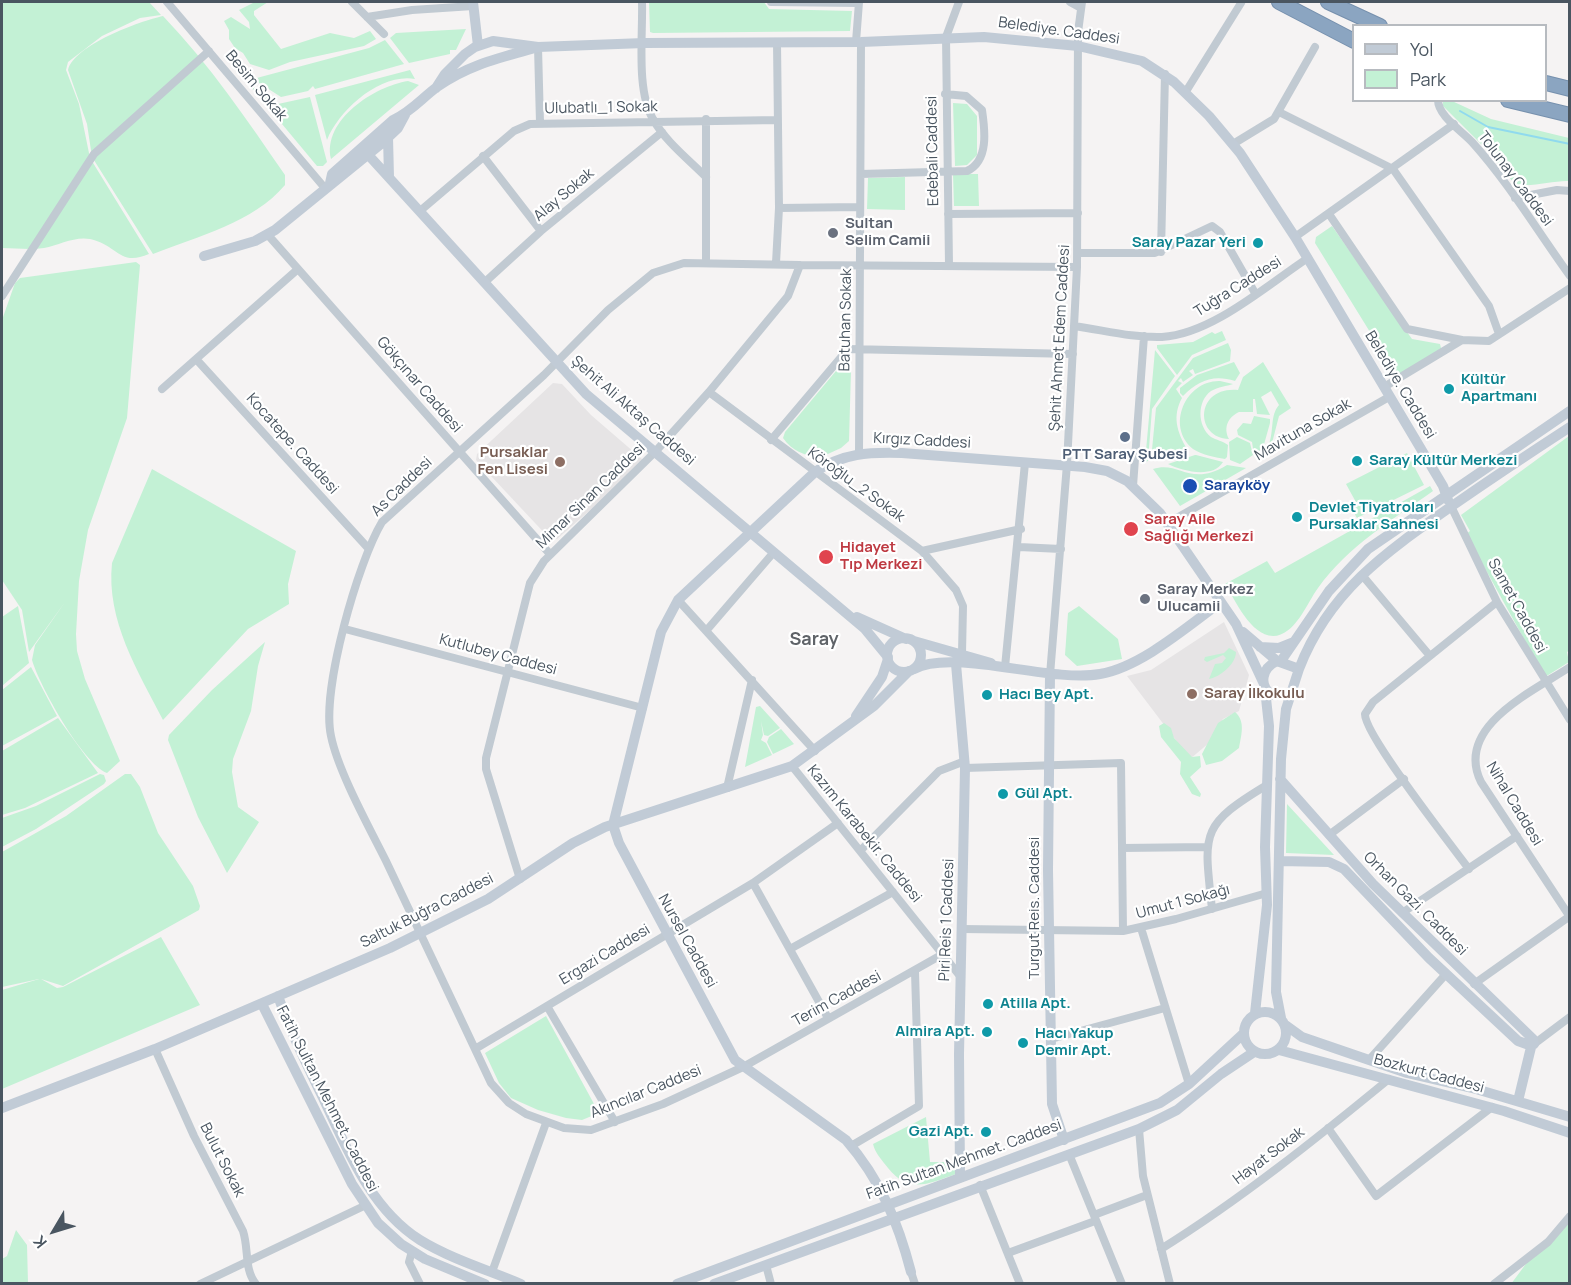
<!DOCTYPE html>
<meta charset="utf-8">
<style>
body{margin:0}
#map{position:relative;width:1571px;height:1285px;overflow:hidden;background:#f5f3f3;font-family:Manrope,sans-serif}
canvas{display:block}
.frame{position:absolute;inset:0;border:3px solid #4a5661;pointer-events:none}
.legend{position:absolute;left:1352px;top:24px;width:195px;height:78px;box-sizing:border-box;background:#fff;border:2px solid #b7bbc0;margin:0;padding:8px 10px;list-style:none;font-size:18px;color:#4a5661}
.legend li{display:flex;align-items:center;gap:12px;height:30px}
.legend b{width:30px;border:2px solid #b7bbc0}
.north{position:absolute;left:24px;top:1201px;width:60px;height:60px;-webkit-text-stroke:4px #fff;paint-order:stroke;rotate:232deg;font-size:16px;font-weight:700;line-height:24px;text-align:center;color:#4a5661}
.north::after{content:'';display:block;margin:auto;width:21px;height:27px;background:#4a5661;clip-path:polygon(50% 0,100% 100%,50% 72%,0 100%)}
</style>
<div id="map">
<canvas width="1571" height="1285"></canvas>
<div class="frame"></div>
<ul class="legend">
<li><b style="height:8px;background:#c1cbd6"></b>Yol</li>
<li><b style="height:16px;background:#c3f1d5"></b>Park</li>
</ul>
<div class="north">K</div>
</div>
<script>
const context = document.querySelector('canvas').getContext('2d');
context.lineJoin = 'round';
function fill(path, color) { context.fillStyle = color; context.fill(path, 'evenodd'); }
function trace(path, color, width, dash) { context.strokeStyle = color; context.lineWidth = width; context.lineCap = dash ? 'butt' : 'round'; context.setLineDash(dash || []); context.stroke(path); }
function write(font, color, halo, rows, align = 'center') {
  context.font = font + ' Manrope,sans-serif'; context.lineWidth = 4.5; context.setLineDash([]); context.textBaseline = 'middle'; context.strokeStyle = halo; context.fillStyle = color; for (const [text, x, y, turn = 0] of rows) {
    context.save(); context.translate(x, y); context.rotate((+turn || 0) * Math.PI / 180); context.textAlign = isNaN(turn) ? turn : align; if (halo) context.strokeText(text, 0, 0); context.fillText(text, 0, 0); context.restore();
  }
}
const education = new Path2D(`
 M553,383L562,384L591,415L642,459V465L557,539H550L476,460L477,454Z
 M1224,622L1249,675L1239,711L1223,719L1209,743L1190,759L1127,676L1151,670Z`);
const green = new Path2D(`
 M2,2H149L161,15L140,18L102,36L68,62L66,70L79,104L90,158L149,254C119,267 118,245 90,239C75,236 59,245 44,248C30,250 15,248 2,248Z
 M255,2H268L254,11V15L281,49L330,33L354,38L370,31L376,39L364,46L290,62L269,70L250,64L243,53L235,48L229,39V30L224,21L231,17L250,29L249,22L239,10Z
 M649,2H764L769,9L852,11L850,31L653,33L650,32Z
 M163,16C210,65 247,120 285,175V185C253,223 198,236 153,254L92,157L87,124L68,70C74,45 140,21 163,16Z
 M466,29L456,50H450V54L409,63L390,38L396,33Z
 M385,40L404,64L315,89L313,86L308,91L281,97L253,79L369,48Z
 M410,70L415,79C380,73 339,110 327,140L315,95Z
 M408,81L419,85L331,159C322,120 375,86 408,81Z
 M247,82L278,104L310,97L327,162L323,166H317Z
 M1443,101H1452L1491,119L1569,138V181C1554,180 1526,189 1514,183L1483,146L1443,106Z
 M953,103L967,104L977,116V155L967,165L955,166Z
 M953,174H978L979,206H954Z
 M905,177V210L867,209L868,178Z
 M1332,226L1412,339L1440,344L1442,352L1399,379L1315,243L1316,237Z
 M136,262L140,265L127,418L88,530L79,581L76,634L77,651L85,679L120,761L107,773C83,764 39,685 32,660L35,645L65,602L29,652L22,610L2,580V320L15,283L20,278Z
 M1222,331L1226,340L1192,355L1177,375L1157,348V345L1193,342L1212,332L1215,334Z
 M1228,343L1231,350L1230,361L1195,374L1193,369L1189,371L1193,375L1183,382L1181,378L1178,381L1182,383L1176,389L1182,398C1172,416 1177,432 1187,449L1151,460L1156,408L1193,358Z
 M1155,350L1175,376L1152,409L1148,461L1145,462Z
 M1234,362L1240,373L1235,381C1213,374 1198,381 1183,396L1180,393V388L1197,375Z
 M1263,362L1291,408L1279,416L1272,443L1269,444C1274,431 1270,415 1279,405L1271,391L1261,397L1270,415L1257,414L1255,399H1253V412H1239C1228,417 1223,428 1229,439C1194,438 1195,386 1238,390L1243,377Z
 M841,365H850L851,370L849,441L841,448L819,458C804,455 792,451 783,438L785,432Z
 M1220,381L1233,384C1227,386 1218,387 1211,391C1197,401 1197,426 1211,437C1216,440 1223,441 1228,445L1227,457L1225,459C1214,457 1202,455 1193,449C1165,426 1186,380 1220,381Z
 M1254,416L1270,419V423L1263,448L1254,455L1252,442L1238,435L1237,430L1243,423L1251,424Z
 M1569,436L1570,650L1567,652L1569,662L1545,677L1466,534L1470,531L1461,515Z
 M1237,437L1250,443L1253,455L1240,464L1230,460L1229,442Z
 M1407,453L1424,485L1357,518L1351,508L1357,504L1346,484Z
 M1195,455H1196L1223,462C1213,479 1182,471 1168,464Z
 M1227,465L1246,468L1180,506L1153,469C1179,460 1190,488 1227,465Z
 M152,469L296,551L288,584L289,604L248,629L163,720C138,671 106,621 112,563Z
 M1430,486L1433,491C1392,520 1348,546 1318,588C1307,603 1295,636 1273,636C1250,635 1236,601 1225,584L1267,561L1275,573Z
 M18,606L29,663L2,686V617Z
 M1079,606L1118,639L1122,659L1077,666L1065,655L1068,613Z
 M265,642L258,666L251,711L233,759L232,772L238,807L259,822L227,873L198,817L168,740L169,735L212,690Z
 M1229,648L1236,652C1236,664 1220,677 1209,679L1215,664L1222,663L1226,658L1223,655L1207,662L1204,660L1205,657L1224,653Z
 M31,667L57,716L2,746V690Z
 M760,706L780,728L768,736L764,735L761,721L763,735L761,740L766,743L772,755L745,767L756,707Z
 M1235,712C1246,721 1241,736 1239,748L1222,761L1206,765L1202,754L1218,723Z
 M58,718L98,773L25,808L2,815V751Z
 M1164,723L1171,728L1174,738L1192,757L1200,756L1201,767L1190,777L1201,794L1200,797L1192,794L1180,774L1181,762L1161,737L1159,726Z
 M781,729L794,744L773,754L767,742L769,737Z
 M100,774L104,775L106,781L104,784L36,829L2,847V818L36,806Z
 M125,774H131L140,787L158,833L193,886L200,906L199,910L63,986L41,979L57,988L63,987L161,937L200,1005L2,1089V990L39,979L2,987V852L66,816Z
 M1287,804L1334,855L1286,853Z
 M546,1016L599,1113L582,1120L566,1118L538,1110L511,1098L499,1083L485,1053Z
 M926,1117L930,1162H947L957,1168L956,1174C928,1184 909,1194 888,1168C882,1160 875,1153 873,1144Z
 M1569,1219V1283L1511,1284L1540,1245Z
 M16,1230L27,1245L28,1283H2V1259L7,1256Z`);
const stream = new Path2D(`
 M1460,111L1488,127L1570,144`);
const street = new Path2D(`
 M167,2L324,187
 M352,2L384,34
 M642,2C643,35 636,91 653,119C665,141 688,159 706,177
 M771,2L859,3
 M1070,2L1081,8
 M367,17L412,10L473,6
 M856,42L859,2
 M538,47L540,123
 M1185,93L1241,3
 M1438,100C1438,116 1462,131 1472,142C1509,183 1538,232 1570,276
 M1279,112L1393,169L1489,306L1499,334
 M1233,144L1274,119L1315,47
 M483,156L541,231
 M861,174L967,171C989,161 985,130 982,110L966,96L945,94
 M1515,198L1557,190L1570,191
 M779,208L860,207
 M420,211L514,131L530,124L778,120
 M948,214L1078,213
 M1329,214L1407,329L1462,340
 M268,235L549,553
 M1295,237L1454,124
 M1161,252L1165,74
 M1078,253H1155L1212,226L1220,232L1255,293
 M706,263V119
 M776,263L779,208L777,43
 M800,265L684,263L653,273L608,310L544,375L382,522C358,562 321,690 331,736C338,771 369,827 386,861C421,934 456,1009 491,1083L509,1103L526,1114L564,1128L591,1130L663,1104L743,1067L943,954
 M949,265L946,37L959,2
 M485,282L541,231L662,132
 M2,296L94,154L209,51
 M1074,326C1103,330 1133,338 1162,337C1212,334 1267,285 1308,258
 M196,359L368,548
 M1384,387L1462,340L1489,341L1570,288
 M162,389L298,269
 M709,392L922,551L956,590L963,606L962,653
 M771,440L848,349L1073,354
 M859,453L861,42
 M1133,486L1144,336
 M1450,504L1497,602L1570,720
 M1168,523L1389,397
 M1019,547L1061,549
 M922,551L1021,529
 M1362,575L1430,656
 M678,600L815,751
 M345,629L643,708
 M706,631L774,552
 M1005,667L1025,463
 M1570,667C1532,692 1454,727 1481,782L1570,917
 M1050,675L1067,464L1077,267L1078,32L1082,2
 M792,766L960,976
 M965,768L1121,763L1123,931
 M727,788L752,680
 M1329,835L1404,779
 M1122,848L1207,847
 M860,851L939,771L965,761
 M1469,869C1451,845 1364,734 1365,714L1373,702L1497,602
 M520,879L486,769V758L530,583L544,561L655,452L709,392L788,296L800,265L1077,267
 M753,883L828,1018
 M1212,909C1204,833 1199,826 1267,785
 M1402,913L1517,836
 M1141,928L1189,1084
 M962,929L1123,931L1176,919L1267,893
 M790,949L893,892
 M1474,984L1570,916
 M547,1006L615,1122
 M1051,1039L1165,1008
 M1534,1044L1570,1017
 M155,1049L194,1136L243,1231C249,1249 244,1270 256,1284
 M475,1049L753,883L838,823
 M1369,1060L1446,974
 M1328,1128L1376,1196L1492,1107
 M1139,1129L1143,1176L1170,1284
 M851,1146L919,1106L915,972
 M1069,1154L1122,1284
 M980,1185L1020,1284
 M1094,1215L1147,1195
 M1161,1249C1241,1199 1316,1139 1389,1079
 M412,1251L409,1262L420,1284
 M1008,1253L1095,1221
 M766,1265L771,1284
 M492,1272L546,1123
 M911,1272L915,1284
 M200,1284L364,1206
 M1494,1284L1548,1242L1570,1216`);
const secondary = new Path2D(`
 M473,2L478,46
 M436,88L445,74L465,54L475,47L493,41L538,47L644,43L861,42L984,37L1078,46L1142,61L1174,82L1209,116L1240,153L1295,237L1443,486L1448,500
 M388,137L389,177
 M362,148L586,394L865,629L888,657
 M330,183L332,174L393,120C411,112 422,98 437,87C468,65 499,58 535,48
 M204,256L255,241L275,230L382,143L398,128L405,115
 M857,617L906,639
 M1243,632L1277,661
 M887 655a17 17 0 1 1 34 0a17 17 0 1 1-34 0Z
 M914,641L991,663
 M1260,647L1279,648L1294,642
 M1281,661L1329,591L1368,549L1570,411
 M956,664L965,768L959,1054L960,1177
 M914,669C953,648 1050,683 1100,674C1141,667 1188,626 1221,602
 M1299,669C1329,591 1386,552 1452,506C1491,479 1530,453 1570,427
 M1050,675L1048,870L1052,1104L1064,1140
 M856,716L882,677L888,659
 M1280,779L1373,884L1533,1039L1518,1101
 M1280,861L1329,862L1344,869L1429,958L1518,1041L1529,1045L1534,1044
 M278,996C291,1033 308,1067 325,1102C348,1151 371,1209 420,1240C451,1259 488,1270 521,1284
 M262,1004L352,1184L378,1223L401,1244L425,1259L485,1284
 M1244 1033a21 21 0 1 1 42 0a21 21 0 1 1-42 0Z
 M1255,1013L1267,905L1265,847L1269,726L1265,689
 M1281,1018L1276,992L1281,759L1286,709L1299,669L1277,661C1262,668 1258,685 1272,695H1290
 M1284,1024L1302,1037L1407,1073L1476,1089L1570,1117
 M1279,1050L1504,1111L1570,1133
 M2,1108L155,1049L390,948L488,899L573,843L605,827L792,766L874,706L909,671
 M911,1272C898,1222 880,1179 846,1140L735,1060L619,843L613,825L661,632L678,600L815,472C843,453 869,452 902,453L1085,467L1107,471L1127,481L1160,513L1236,624L1263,682
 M677,1284L1160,1103L1189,1084L1243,1034
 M714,1284L1139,1129L1177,1110L1221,1074L1254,1052`);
const highway = new Path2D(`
 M1279,2L1354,41
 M1328,2L1380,26
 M1546,83L1570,89
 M1508,100L1570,115`);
const markers = [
 [833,233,6,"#6b7280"],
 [1258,243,6,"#0f9aa8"],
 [1449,389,6,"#0f9aa8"],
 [1125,437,6,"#5c6f8a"],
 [1357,461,6,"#0f9aa8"],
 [560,462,6,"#8d6e63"],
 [1190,486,8,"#1a4fb4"],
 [1297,517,6,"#0f9aa8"],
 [1131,529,8,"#e0444e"],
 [826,557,8,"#e0444e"],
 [1145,599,6,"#6b7280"],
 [1192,694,6,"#8d6e63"],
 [987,695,6,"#0f9aa8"],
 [1003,794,6,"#0f9aa8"],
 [988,1004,6,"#0f9aa8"],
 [987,1032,6,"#0f9aa8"],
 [1023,1043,6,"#0f9aa8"],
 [986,1132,6,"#0f9aa8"]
];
const streetNames = [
 ["Belediye. Caddesi",1059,31,8],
 ["Besim Sokak",256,86,50],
 ["Ulubatlı_1 Sokak",601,108,-1],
 ["Edebali Caddesi",933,151,-91],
 ["Tolunay Caddesi",1515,179,53],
 ["Alay Sokak",564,195,-40],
 ["Tuğra Caddesi",1238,287,-32],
 ["Batuhan Sokak",846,320,-89],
 ["Şehit Ahmet Edem Caddesi",1060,338,-87],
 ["Gökçınar Caddesi",419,385,49],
 ["Belediye. Caddesi",1400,385,59],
 ["Şehit Ali Aktaş Caddesi",633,411,41],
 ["Mavituna Sokak",1303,430,-30],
 ["Kırgız Caddesi",922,441,3],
 ["Kocatepe. Caddesi",292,444,48],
 ["Köroğlu_2 Sokak",856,485,36],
 ["As Caddesi",402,487,-44],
 ["Mimar Sinan Caddesi",591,496,-44],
 ["Samet Caddesi",1517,606,61],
 ["Kutlubey Caddesi",498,655,15],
 ["Nihal Caddesi",1514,804,59],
 ["Kazım Karabekir. Caddesi",864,834,51],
 ["Umut 1 Sokağı",1183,902,-15],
 ["Orhan Gazi. Caddesi",1415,904,45],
 ["Turgut Reis. Caddesi",1035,908,-90],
 ["Saltuk Buğra Caddesi",427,911,-27],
 ["Piri Reis 1 Caddesi",947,920,-88],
 ["Nursel Caddesi",687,941,61],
 ["Ergazi Caddesi",605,955,-31],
 ["Terim Caddesi",837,999,-29],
 ["Bozkurt Caddesi",1429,1074,15],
 ["Akıncılar Caddesi",646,1092,-22],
 ["Fatih Sultan Mehmet. Caddesi",327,1099,63],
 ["Hayat Sokak",1269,1156,-37],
 ["Bulut Sokak",222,1160,63],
 ["Fatih Sultan Mehmet. Caddesi",964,1160,-20]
];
const worshipNames = [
 ["Sultan",845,224],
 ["Selim Camii",845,241],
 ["Saray Merkez",1157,590],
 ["Ulucamii",1157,607]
];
const cultureNames = [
 ["Saray Pazar Yeri",1246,243,"right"],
 ["Kültür",1461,380],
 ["Apartmanı",1461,397],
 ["Saray Kültür Merkezi",1369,461],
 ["Devlet Tiyatroları",1309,508],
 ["Pursaklar Sahnesi",1309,525],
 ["Hacı Bey Apt.",999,695],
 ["Gül Apt.",1015,794],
 ["Atilla Apt.",1000,1004],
 ["Almira Apt.",975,1032,"right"],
 ["Hacı Yakup",1035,1034],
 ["Demir Apt.",1035,1051],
 ["Gazi Apt.",974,1132,"right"]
];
const educationNames = [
 ["Pursaklar",548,453],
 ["Fen Lisesi",548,470],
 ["Saray İlkokulu",1204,694,"left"]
];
const serviceNames = [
 ["PTT Saray Şubesi",1125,455]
];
const transitNames = [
 ["Sarayköy",1204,486]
];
const healthNames = [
 ["Saray Aile",1144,520],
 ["Sağlığı Merkezi",1144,537],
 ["Hidayet",840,548],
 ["Tıp Merkezi",840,565]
];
const quarterNames = [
 ["Saray",814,640]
];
fill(education, '#e6e4e5');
fill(green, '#c3f1d5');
trace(stream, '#90daee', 2);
trace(highway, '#7690ad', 16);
trace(street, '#c1cad2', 8);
trace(secondary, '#c1cbd6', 10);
trace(highway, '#8ba5c1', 14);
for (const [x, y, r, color] of markers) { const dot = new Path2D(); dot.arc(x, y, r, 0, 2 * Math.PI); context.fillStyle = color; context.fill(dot); trace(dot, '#fff', 2); }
write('15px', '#4a5661', '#fff', streetNames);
write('bold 15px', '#5b616d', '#fff', worshipNames, 'left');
write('bold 15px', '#0d838f', '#fff', cultureNames, 'left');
write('bold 15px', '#785e54', '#fff', educationNames, 'right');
write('bold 15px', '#4e5e75', '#fff', serviceNames);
write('bold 15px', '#164399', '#fff', transitNames, 'left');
write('bold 15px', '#be3a42', '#fff', healthNames, 'left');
write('bold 18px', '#5f6368', '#fff', quarterNames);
</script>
